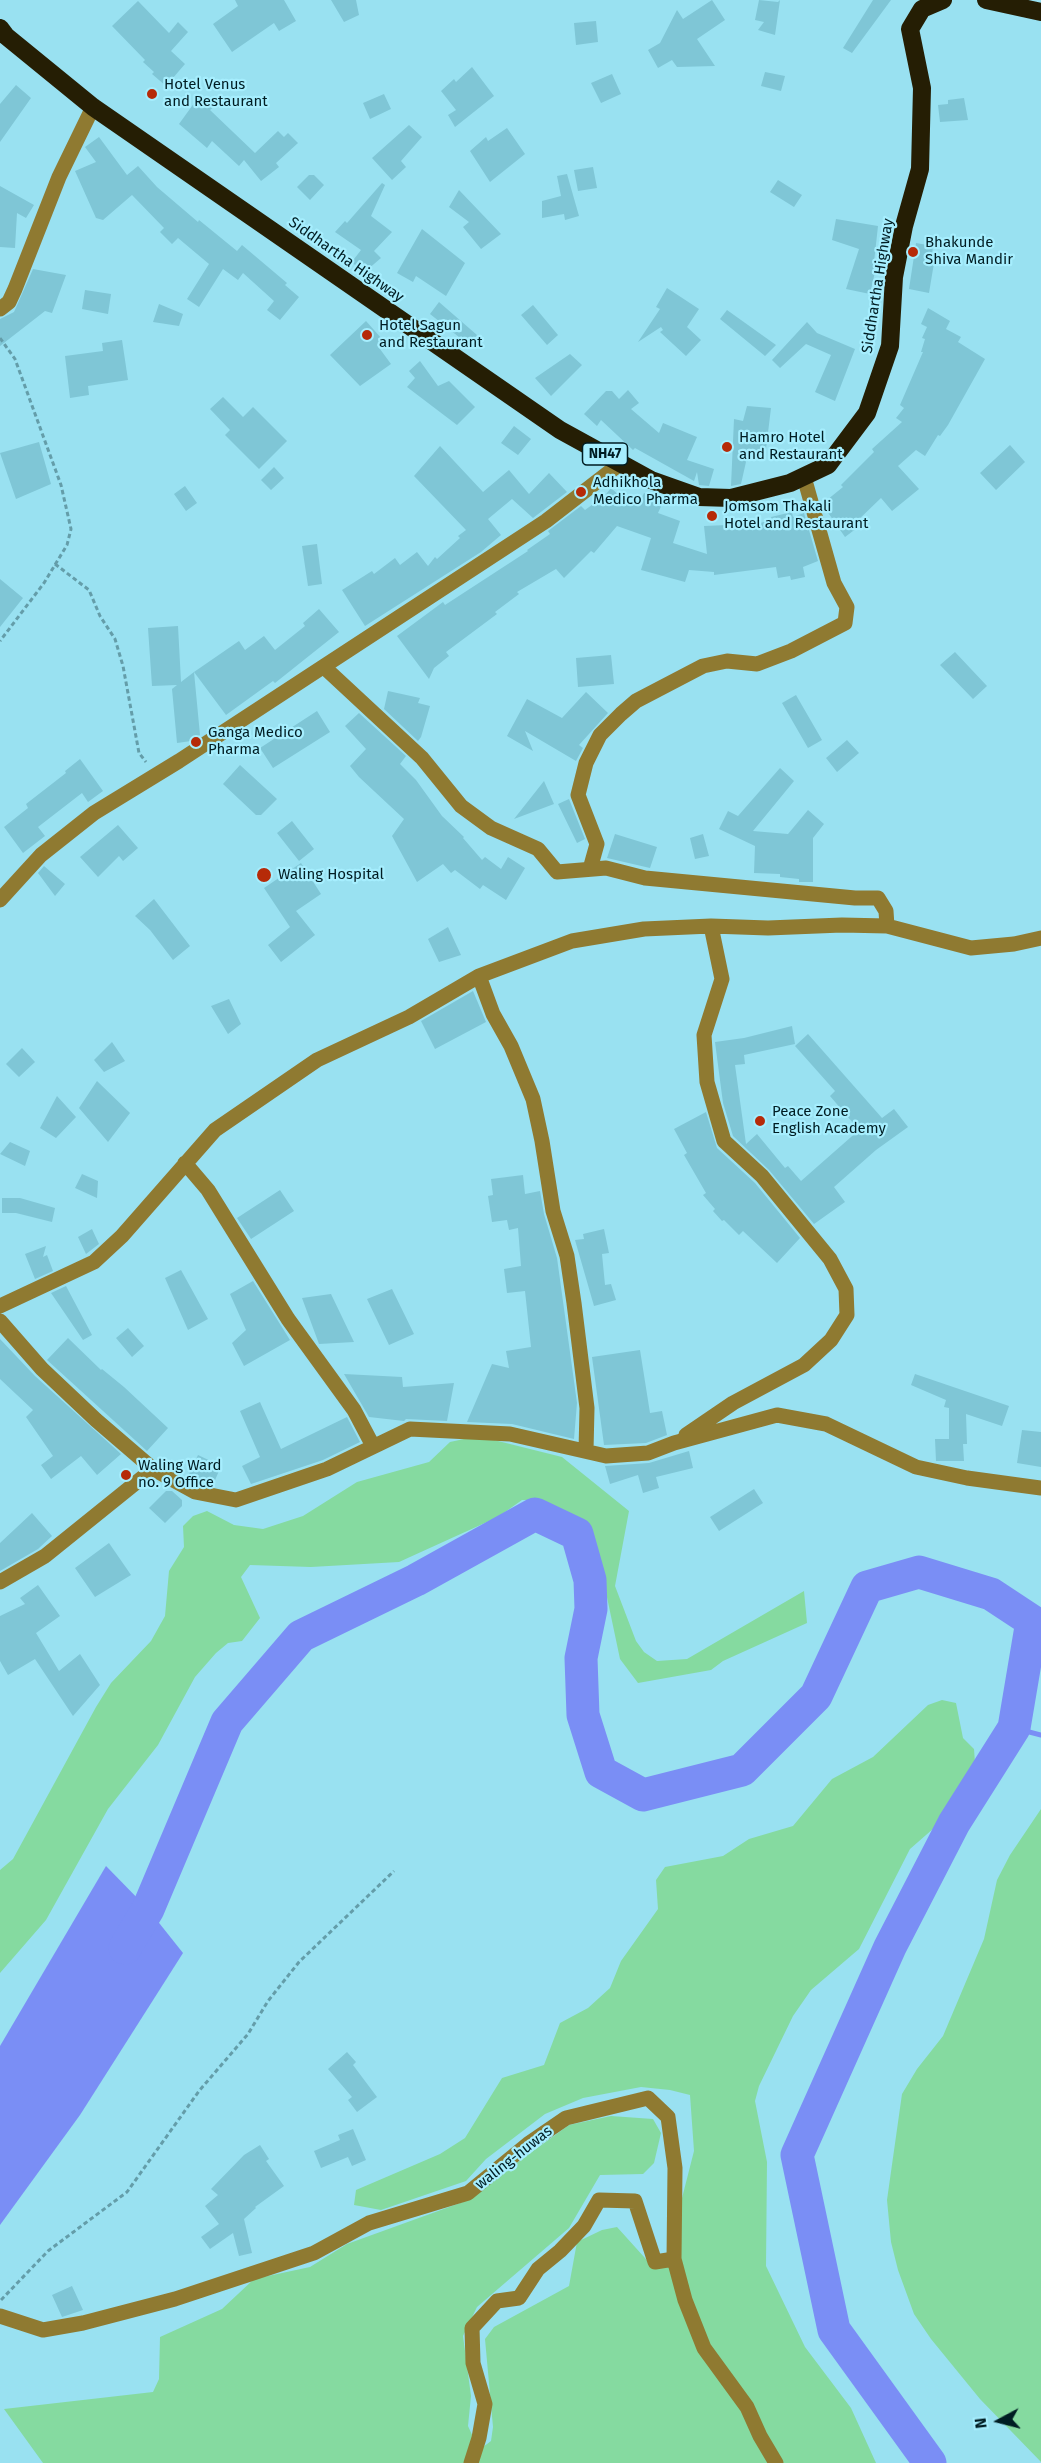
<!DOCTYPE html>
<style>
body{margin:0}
#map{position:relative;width:1041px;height:2463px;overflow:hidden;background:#99e1f1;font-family:"Fira Sans",sans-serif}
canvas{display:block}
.north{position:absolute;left:969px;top:2391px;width:60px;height:60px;-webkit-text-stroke:4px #a6eefe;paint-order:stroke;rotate:263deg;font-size:16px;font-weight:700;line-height:24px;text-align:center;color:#001d23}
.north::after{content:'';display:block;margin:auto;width:21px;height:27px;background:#001d23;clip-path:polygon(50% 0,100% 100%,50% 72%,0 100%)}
</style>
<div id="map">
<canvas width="1041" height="2463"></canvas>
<div class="north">N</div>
</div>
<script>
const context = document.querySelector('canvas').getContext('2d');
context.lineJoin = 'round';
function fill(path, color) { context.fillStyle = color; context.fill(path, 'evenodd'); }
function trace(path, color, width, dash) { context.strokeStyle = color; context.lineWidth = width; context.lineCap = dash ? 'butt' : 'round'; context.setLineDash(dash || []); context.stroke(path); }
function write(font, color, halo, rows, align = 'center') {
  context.font = font + ' "Fira Sans",sans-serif'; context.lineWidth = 4.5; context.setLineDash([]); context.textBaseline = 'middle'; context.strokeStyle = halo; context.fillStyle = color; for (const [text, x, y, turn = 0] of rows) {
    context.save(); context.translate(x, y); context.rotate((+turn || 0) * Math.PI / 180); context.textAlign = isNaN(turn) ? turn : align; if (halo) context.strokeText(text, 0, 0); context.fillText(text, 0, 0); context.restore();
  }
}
const green = new Path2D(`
 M478,1436L562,1457L629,1511L615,1586L636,1641L644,1652L657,1661L687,1659L804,1591L807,1623L723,1661L711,1670L638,1683L620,1659L596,1545L575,1522L536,1500H522L498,1517L399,1562L311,1567L250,1565L241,1577L260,1618L242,1641L228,1643L216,1653L195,1677L158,1745L108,1809L46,1920L0,1973V1870L13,1859L96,1707L111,1683L151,1641L165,1616L169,1571L184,1547L183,1526L193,1516L207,1511L234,1525L263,1529L303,1516L357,1482L429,1462L450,1442Z
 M942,1700L956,1703L963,1738L974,1749L975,1763L934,1828L910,1849L859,1949L811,1990L793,2016L759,2086L755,2101L767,2162L766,2266L805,2347L851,2408L876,2463H43L4,2409L153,2392L159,2379L160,2337L222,2309L254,2279L310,2267L347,2244L463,2202L569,2125L611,2116L653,2119L661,2133L654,2163L643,2174L600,2175L569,2228L477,2307L463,2336L471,2396L468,2426L479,2450L491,2441L493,2427L485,2339L494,2327L569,2286L577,2242L602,2230L617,2227L654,2268L679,2262L680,2206L694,2151L690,2095L670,2090L641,2087L583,2098L545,2114L486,2159L466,2181L381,2210L354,2205L356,2190L440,2154L465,2138L502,2078L544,2065L560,2023L588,2008L610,1988L621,1961L658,1909L656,1880L665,1867L723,1856L749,1839L793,1826L832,1779L873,1757L928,1705Z
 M1041,1809V2462L980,2399L931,2339L914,2314L898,2270L891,2242L887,2200L902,2094L917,2069L943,2036L984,1939L997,1880L1010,1855Z`);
const water = new Path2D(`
 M106,1866L148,1909L183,1953L80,2115L0,2225V2046Z`);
const stream = new Path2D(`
 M1014,1728L1041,1735`);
const river = new Path2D(`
 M125,1948L148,1909L227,1722L301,1636L416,1580L535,1514L577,1534L590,1580L591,1609L581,1658L583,1715L601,1772L643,1795L742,1770L816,1696L867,1587L919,1572L991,1594L1032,1621L1014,1728L954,1823L890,1947L797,2155L834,2330L930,2463`);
const building = new Path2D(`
 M235,0H284L296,21L279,31L274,23L232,52L213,24L238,6Z
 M331,0H356L359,15L344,22Z
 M712,0L725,20L697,39L715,66L677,67L672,60L658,68L648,50L660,43L677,10L683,19Z
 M759,0L778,2L780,0L775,35L758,30L764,22L755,20Z
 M873,0H891L852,53L843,48Z
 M138,1L169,33L178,22L188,32L171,51L185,64L166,86L152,74L154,72L143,62L145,60L112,26Z
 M596,21L598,42L576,45L574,23Z
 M472,67L494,96L455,127L448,115L456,110L441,91L454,79L456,82Z
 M765,72L785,76L781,91L761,86Z
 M612,74L621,94L601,103L591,83Z
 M16,85L31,98L0,142V104Z
 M384,94L391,109L370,119L363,103Z
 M200,95L215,106L210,110L255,153L278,131L284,137L288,133L298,143L276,163L279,167L261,181L244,160L239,166L212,141L207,148L179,124Z
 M964,98L968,120L940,122L938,105L948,104V100Z
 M409,125L422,137L401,161L406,167L392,180L372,158Z
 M507,128L525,154L490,182L470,151L486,137L488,141Z
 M99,137L127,175L138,166L157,187L198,222L199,220L237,251L242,245L287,283L285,285L299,297L280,320L267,310L274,301L243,273L238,280L223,269L199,307L187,299L209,264L178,238L172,244L160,232L164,228L132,195L103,220L96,218L75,171L96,162L85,147Z
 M593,167L597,188L578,191L574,170Z
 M567,174L579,216L565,220L564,214L542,218V201L561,196L557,176Z
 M309,175H314L324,185L310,200L297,187Z
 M778,180L802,195L794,207L770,192Z
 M382,183L385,185L371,216L392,232L374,251L381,258L367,270L351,263L361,250L335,232L345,221L347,223Z
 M0,186L34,205L26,218L17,213L15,248L0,247Z
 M459,190L501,234L481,249L463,227L469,222L449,207Z
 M836,219L878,226L874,262L877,263L870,294L846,289L859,249L832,240Z
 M422,229L465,263L446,296L416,276L413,282L397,273Z
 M916,243L933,246L931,263H934L929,293L909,289Z
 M33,269L66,275L52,313L45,311L0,346V319L14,312Z
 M667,288L699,309L687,327L701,340L686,356L660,332L663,330L661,327L638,342L660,309L656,307Z
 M85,290L111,294L108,314L82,309Z
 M439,302L477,335L469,345L430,314Z
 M159,304L183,314L179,326L153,322Z
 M533,305L558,335L547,345L521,315Z
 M928,308L950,321L946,329L961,337L958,342L985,359L948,425L940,436L938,435L925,456L916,450L898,466L919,489L892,511L881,498L854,524L857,528L845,537L822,504L843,487L841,485L874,452L872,449L902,422L896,418L904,408L900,405L923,352H921L925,339L922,338L927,327L921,324Z
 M727,310L776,345L765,356L720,319Z
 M366,321L382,339L377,345L391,364L360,386L330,355Z
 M807,322L817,333L855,349L835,401L815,392L831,355L806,344L780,368L772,360Z
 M122,340L128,380L88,386L89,395L70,398L65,356L103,351L102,343Z
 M570,354L582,365L551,396L535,378Z
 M420,361L438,386L449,381L475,407L457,425L407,387L415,378L409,371Z
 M628,390L639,403L631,409L659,433L663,423L697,437L687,460L714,469L709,486L699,485L697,472L694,481L635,448L633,450L601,420L597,426L584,414L606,391H612L619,399Z
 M223,397L243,417L253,407L287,441L259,469L225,435L230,430L210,409Z
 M747,406L771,408L766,449L748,453L741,484L731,486L734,419L743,421Z
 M514,426L531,439L518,455L501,443Z
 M39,442L51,484L16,499L0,453Z
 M1010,445L1025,462L996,490L980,473Z
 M440,446L483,492L509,470L529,494L549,473L567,492L533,518L512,499L488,519L501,535L481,552L365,626L342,590L372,571L374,574L395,558L400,565L417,552L428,566L435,557L437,559L460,538L458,536L466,530L414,476Z
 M274,467L284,478L271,490L261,480Z
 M185,486L197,503L186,511L174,494Z
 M611,488L629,504L632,498L640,502L644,493L663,502L658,513L680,521L673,543L707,554L704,526L751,524L772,521L771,517L792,512L793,517L804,513L818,561L803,567L805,577L791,580L790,576L778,578L776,567L714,575V572L689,570L685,582L641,570L651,538L617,526L594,553L591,551L564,578L556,569L517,592L519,594L495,612L497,614L446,652L449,656L434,668L429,679L397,636L443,602L445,605L528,551L527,550L550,534L548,531L581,506L585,510L596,502L598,504Z
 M317,544L322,584L308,586L302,546Z
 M0,579L23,598L0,627Z
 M319,609L339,632L275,683L273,681L226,715L194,672L239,641L245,650L264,636L275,650L305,626L303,623Z
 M178,626L181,682L194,672L200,735L191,741L177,743L172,689L177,685L152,686L148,628Z
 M955,652L987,686L973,699L940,665Z
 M611,655L614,684L578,687L576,658Z
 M388,691L420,698L418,703L430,706L421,737L418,741L384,709Z
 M586,692L608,713L579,745L583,748L576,761L525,731L533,751L507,736L527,699L562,718Z
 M796,695L822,740L808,748L782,703Z
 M317,711L330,732L273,768L260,748Z
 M359,713L406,756L400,764L416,780L442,816L464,837L463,838L482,860L485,857L501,869L508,857L525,868L506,900L483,885L480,889L455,870L451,873L443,864L417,882L392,836L404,819L359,777L350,766L366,749L345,726Z
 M847,740L859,753L837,772L826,758Z
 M80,759L103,791L88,802L82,793L38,827L45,836L23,853L4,827L28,808L26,804L66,773L65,771Z
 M240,765L277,799L261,815H256L223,784Z
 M780,768L794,781L753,831L788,834L808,810L824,824L813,838V882H799V879L780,877V874L754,873L755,846L719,829L728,811L738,816Z
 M544,781L554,804L514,819Z
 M569,799L585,839L577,843L558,804Z
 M292,821L314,849L299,861L277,833Z
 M118,825L138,848L123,861L119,856L98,877L80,857Z
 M615,834L657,847L650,868L607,858Z
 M703,834L709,856L695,859L690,838Z
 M301,863L321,894L296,911L315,935L281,962L268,945L290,927L264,888Z
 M44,866L65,884L55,896L38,873Z
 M154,899L190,946L173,960L150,930L135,916Z
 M448,927L461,955L439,962L428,939Z
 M473,991L486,1022L435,1049L421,1021Z
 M229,999L241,1024L228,1034L211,1006Z
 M792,1026L795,1044L744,1055L745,1064L735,1065L746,1144L757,1134L785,1168L788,1166L801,1181L859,1130L830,1096L835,1091L795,1046L808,1034L882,1118L894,1109L908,1127L876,1150L834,1187L845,1202L814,1224L769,1170L733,1136L723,1103L715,1042L744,1038Z
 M112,1042L125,1061L104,1072L94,1060Z
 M22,1048L35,1062L19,1077L6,1064Z
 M97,1081L130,1113L108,1142L79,1108Z
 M57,1096L76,1117L56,1138L40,1128Z
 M706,1112L717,1148L755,1183L800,1238L777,1263L743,1231L739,1235L724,1220L722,1221L713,1211L715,1209L703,1195L706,1193L684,1155L687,1153L674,1129Z
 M10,1142L30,1151L25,1166L0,1154Z
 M82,1174L98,1181L97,1198L75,1188Z
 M523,1175L525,1194L540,1191L544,1214L557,1258L577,1403L574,1439L512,1424L467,1422L492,1364L509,1368L506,1351L531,1347L525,1291L507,1293L504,1269L521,1266L518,1228L509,1230L507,1220L492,1222L488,1196L493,1195L491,1179Z
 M280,1190L294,1211L251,1239L237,1218Z
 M2,1198H20L55,1208L52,1222L16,1213H2Z
 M92,1229L99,1244L86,1254L78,1237Z
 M604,1229L609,1253L602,1254L605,1285L611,1284L616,1300L594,1306L575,1240L584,1239L583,1234Z
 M46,1246L43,1257L47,1255L53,1271L35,1279L25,1254Z
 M181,1270L208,1319L188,1330L165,1278Z
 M253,1281L290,1340L244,1366L232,1343L246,1330L230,1294Z
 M66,1286L92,1335L83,1340L51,1293Z
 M392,1289L414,1334L389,1345L367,1299Z
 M331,1294L354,1342L319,1344L302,1298Z
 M128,1328L144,1346L132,1357L116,1338Z
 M68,1338L101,1370L102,1369L124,1387L168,1428L147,1451L47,1360Z
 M0,1339L35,1376L121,1454L97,1475L81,1456L51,1479L41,1465L53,1456L26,1417L33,1410L0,1379Z
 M640,1350L650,1413L662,1411L667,1435L646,1443L604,1445L592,1357Z
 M344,1374L402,1377L403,1387L454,1383L447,1421L406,1419L404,1421L369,1417Z
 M915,1374L1009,1406L1002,1426L966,1414L967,1444H963L964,1461H936L935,1439H949V1408L944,1407L946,1400L911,1385Z
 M260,1402L281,1449L347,1417L360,1442L323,1460L251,1484L242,1466L260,1457L240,1411Z
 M1022,1430L1041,1432V1467L1017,1463Z
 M689,1451L693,1468L656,1477L659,1488L643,1493L638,1475L610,1484L605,1466L649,1463Z
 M198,1455L221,1466L213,1485L189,1474Z
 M754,1489L763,1503L719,1531L710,1517Z
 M166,1491H172L182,1500V1506L165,1523L149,1508Z
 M32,1513L52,1536L38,1549L0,1571V1543Z
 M109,1543L131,1575L95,1597L75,1568Z
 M38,1585L60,1616L36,1633L59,1671L80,1654L100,1685L73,1716L35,1659L8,1675L0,1661V1616L25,1604L20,1598Z
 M347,2052L356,2062L353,2065L377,2097L357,2112L348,2100L352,2097L328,2069Z
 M353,2129L366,2160L352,2166L348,2157L321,2168L314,2151L340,2140L338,2135Z
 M260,2145L269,2159L266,2161L284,2186L255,2207L256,2208L244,2219L252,2253L239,2256L233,2233L210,2249L201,2237L219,2224L205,2206L218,2195L211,2189L244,2155Z
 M72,2286L83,2310L62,2317L52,2295Z`);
const path = new Path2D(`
 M0,338L15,359L61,485L71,529L67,545L44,583L0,641
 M55,564L89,590L100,616L115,639L123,666L139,753L146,762
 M1,2300L48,2251L127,2192L199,2091L248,2034L268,2001L299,1962L394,1871`);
const minor = new Path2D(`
 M0,309L9,302L15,289L59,177L93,107
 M324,667L422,758L461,806L491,828L538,849L557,872L606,868L645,878L855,898H878L886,911L887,926
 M590,869L597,844L578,795L586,763L600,735L621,714L636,701L703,666L727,661L757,664L791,651L845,623L847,607L834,583L804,477
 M0,900L41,855L94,813L179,761L546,521L621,463
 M479,976L493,1014L511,1046L533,1099L542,1141L553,1211L567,1256L574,1303L587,1408L586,1451
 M185,1163L208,1190L288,1319L354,1410L373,1446
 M0,1306L94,1262L122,1236L215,1130L317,1060L409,1017L479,976L572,941L644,929L711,926L768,928L842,925L887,926L971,948L1014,944L1041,938
 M0,1321L42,1369L96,1420L153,1469L195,1492L236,1500L327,1469L410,1429L510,1434L606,1456L648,1453L674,1443L777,1415L826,1424L916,1467L967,1478L1041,1488
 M686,1435L733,1403L804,1365L831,1340L847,1315L846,1289L830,1259L762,1176L724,1141L707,1082L704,1035L722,979L711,926
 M0,1582L45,1556L153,1469
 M0,2316L43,2330L83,2323L175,2299L314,2253L369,2223L468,2193L528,2144L566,2118L648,2098L668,2117L675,2168L674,2259L685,2300L704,2348L747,2407L760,2436L776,2463
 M471,2463L479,2438L485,2404L473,2363L472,2328L497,2301L519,2298L538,2269L560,2251L584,2226L599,2200L635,2201L655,2262L674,2259`);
const highway = new Path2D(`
 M986,0L1041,12
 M0,28L6,36L93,107L560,430L651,480L699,497L731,498L790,483L828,465L867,413L890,346L894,277L904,226L920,169L922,88L910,29L922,9L943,0`);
const markers = [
 [152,94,6,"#b62a08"],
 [913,252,6,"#b62a08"],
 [367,335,6,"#b62a08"],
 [727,447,6,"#b62a08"],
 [581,492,6,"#b62a08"],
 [712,516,6,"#b62a08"],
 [196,742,6,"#b62a08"],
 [264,875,8,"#b62a08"],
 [760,1121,6,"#b62a08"],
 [126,1475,6,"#b62a08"]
];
const shields = [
 [605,454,45]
];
const shieldNames = [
 ["NH47",605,454]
];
const poiNames = [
 ["Hotel Venus",164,85],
 ["and Restaurant",164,102],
 ["Bhakunde",925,243],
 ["Shiva Mandir",925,260],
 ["Hotel Sagun",379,326],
 ["and Restaurant",379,343],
 ["Hamro Hotel",739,438],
 ["and Restaurant",739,455],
 ["Adhikhola",593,483],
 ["Medico Pharma",593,500],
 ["Jomsom Thakali",724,507],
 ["Hotel and Restaurant",724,524],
 ["Ganga Medico",208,733],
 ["Pharma",208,750],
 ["Waling Hospital",278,875],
 ["Peace Zone",772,1112],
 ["English Academy",772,1129],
 ["Waling Ward",138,1466],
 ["no. 9 Office",138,1483]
];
const streetNames = [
 ["Siddhartha Highway",346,260,35],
 ["Siddhartha Highway",878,286,-81],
 ["waling-huwas",514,2158,-38]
];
fill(green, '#85daa0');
fill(water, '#7a8ef5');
trace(stream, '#7a8ef5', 5);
trace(river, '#7a8ef5', 33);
fill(building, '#7fc6d6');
trace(path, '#649da9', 3, [4.5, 3]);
trace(minor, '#8f7a31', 15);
trace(highway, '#251e04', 18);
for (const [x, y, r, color] of markers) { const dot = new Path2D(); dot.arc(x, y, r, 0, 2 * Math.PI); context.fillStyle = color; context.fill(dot); trace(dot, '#a6eefe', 2); }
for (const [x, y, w] of shields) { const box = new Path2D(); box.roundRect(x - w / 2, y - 11, w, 22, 4.5); context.fillStyle = '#a6eefe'; context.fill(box); trace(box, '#001d23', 1.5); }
write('bold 14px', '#001d23', null, shieldNames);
write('15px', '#001d23', '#a6eefe', poiNames, 'left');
write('15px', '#001d23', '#a6eefe', streetNames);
</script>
